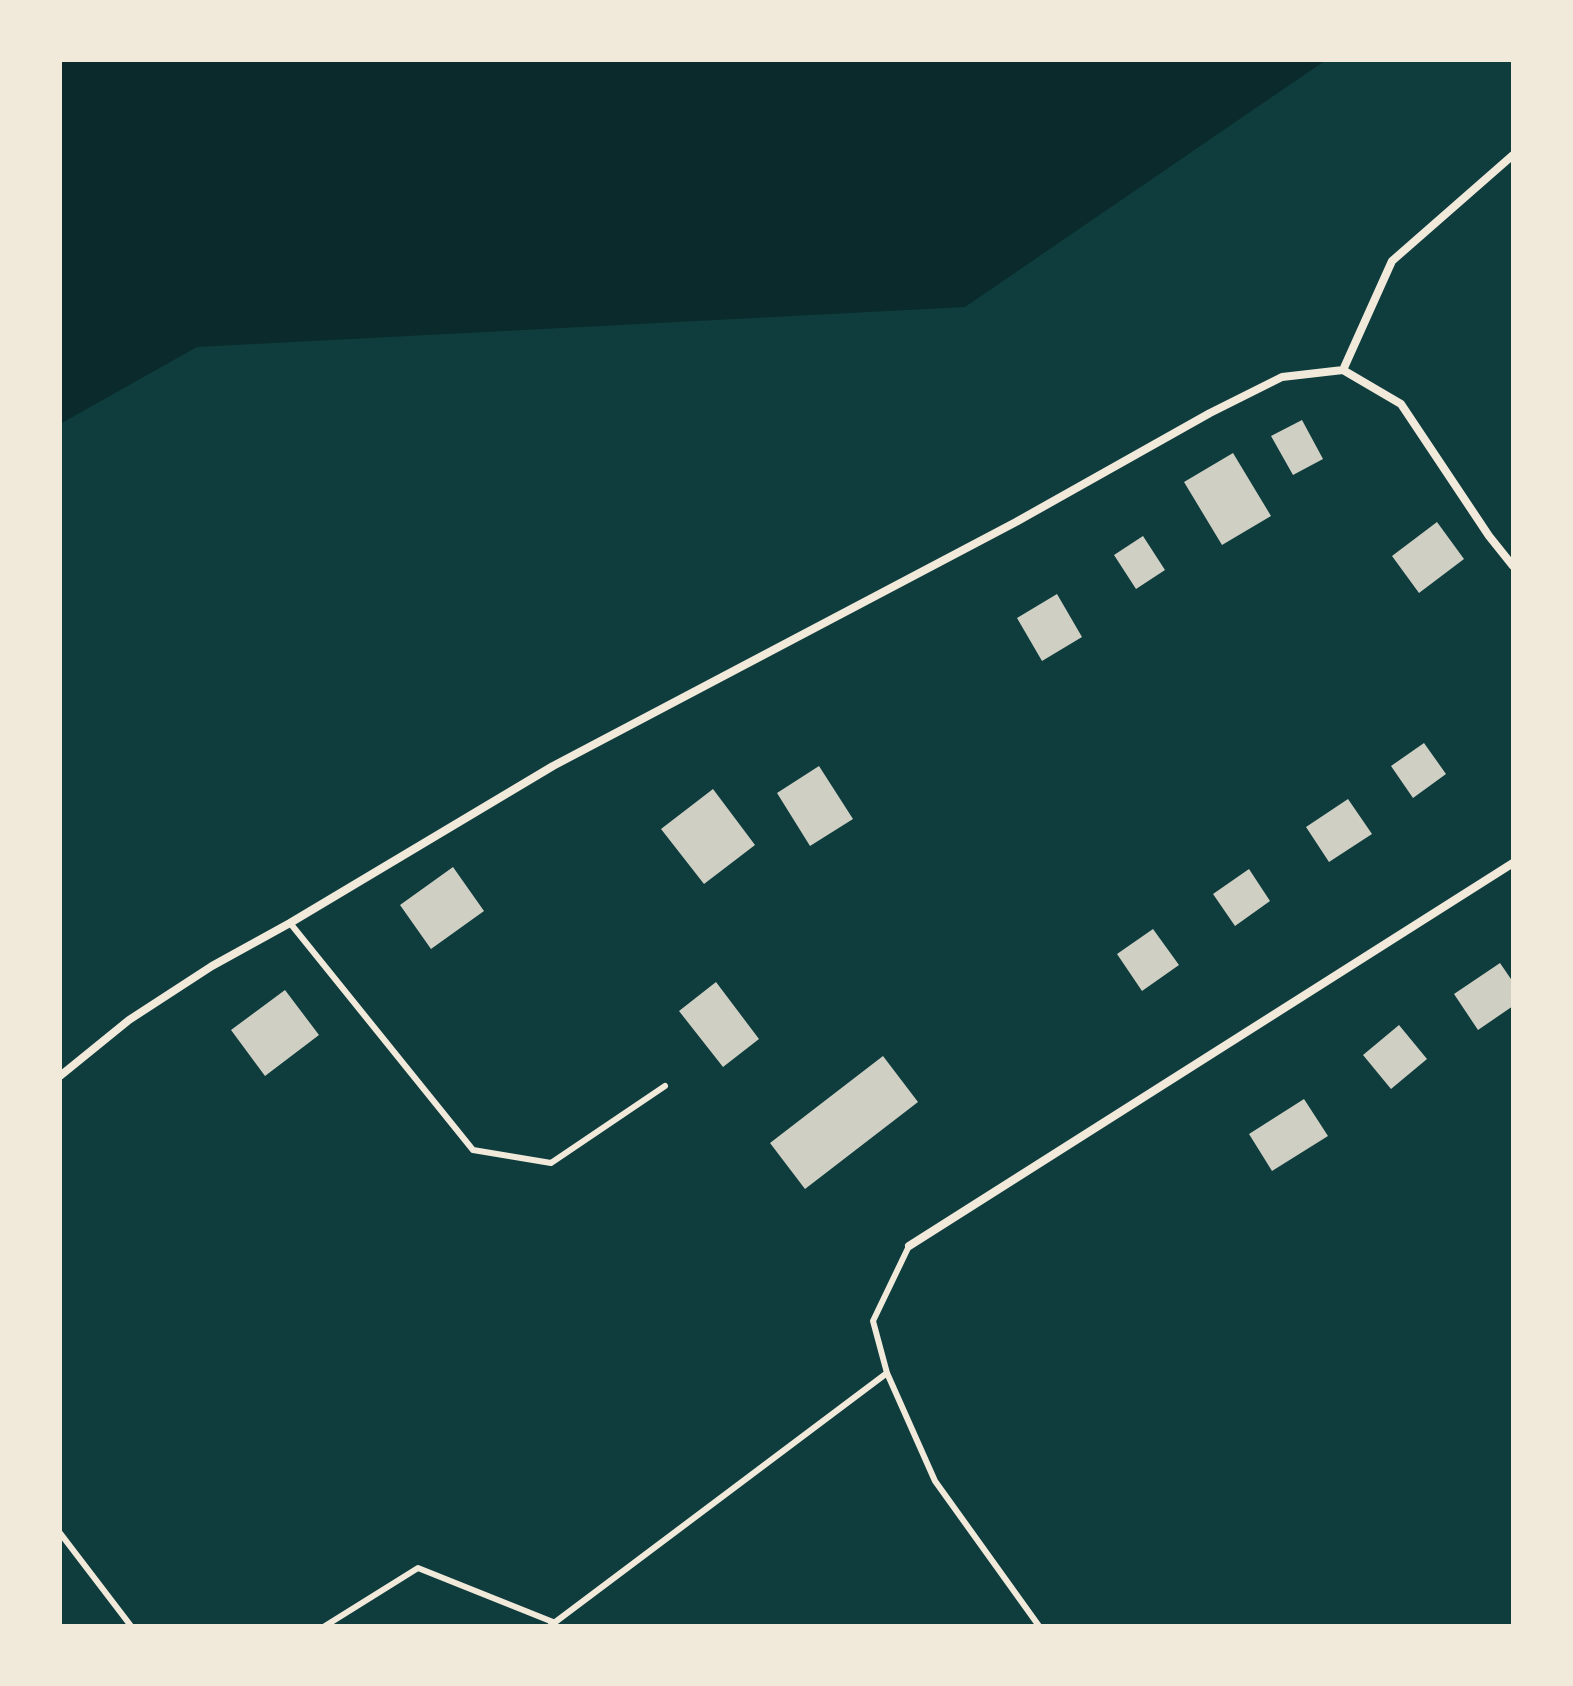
<!DOCTYPE html>
<style>
body{margin:0}
#map{position:relative;width:1573px;height:1686px;overflow:hidden;background:#0f3d3e;font-family:Raleway,sans-serif}
canvas{display:block}
.frame{position:absolute;inset:0;border:62px solid #f1e9da;pointer-events:none}
</style>
<div id="map">
<canvas width="1573" height="1686"></canvas>
<div class="frame"></div>
</div>
<script>
const context = document.querySelector('canvas').getContext('2d');
context.lineJoin = 'round';
function fill(path, color) { context.fillStyle = color; context.fill(path, 'evenodd'); }
function trace(path, color, width, dash) { context.strokeStyle = color; context.lineWidth = width; context.lineCap = dash ? 'butt' : 'round'; context.setLineDash(dash || []); context.stroke(path); }
const water = new Path2D(`
 M60,60H1326L965,307L197,347L60,424Z`);
const building = new Path2D(`
 M1302,420L1323,459L1293,475L1271,436Z
 M1233,453L1271,516L1222,545L1184,482Z
 M1437,522L1464,559L1419,593L1392,556Z
 M1143,536L1165,570L1136,589L1114,555Z
 M1057,594L1082,637L1042,661L1017,618Z
 M1424,743L1446,774L1413,798L1391,766Z
 M819,766L853,819L810,846L777,793Z
 M713,789L755,845L704,884L661,829Z
 M1348,799L1372,834L1329,862L1306,827Z
 M453,867L484,911L431,949L400,905Z
 M1249,869L1270,901L1235,926L1213,894Z
 M1153,929L1179,965L1142,991L1117,954Z
 M1500,963L1513,982V1006L1478,1030L1454,994Z
 M716,982L759,1039L723,1067L679,1011Z
 M285,990L319,1035L265,1076L231,1030Z
 M1399,1025L1427,1059L1391,1089L1363,1055Z
 M883,1056L918,1102L805,1189L770,1143Z
 M1304,1099L1328,1136L1272,1171L1249,1134Z`);
const service = new Path2D(`
 M290,923L473,1150L551,1163L665,1086
 M909,1246L873,1321L887,1373L935,1481L1039,1626
 M60,1533L131,1626
 M325,1626L418,1568L553,1622
 M550,1626L887,1373`);
const minor = new Path2D(`
 M1343,370L1401,404L1489,536L1513,566
 M60,1076L129,1020L212,966L290,923L553,766L1016,522L1210,413L1282,377L1343,370L1392,261L1513,155
 M909,1246L1513,863`);
fill(water, '#0a2a2b');
fill(building, '#cfcfc3');
trace(service, '#f1e9da', 6);
trace(minor, '#f1e9da', 8);
</script>
